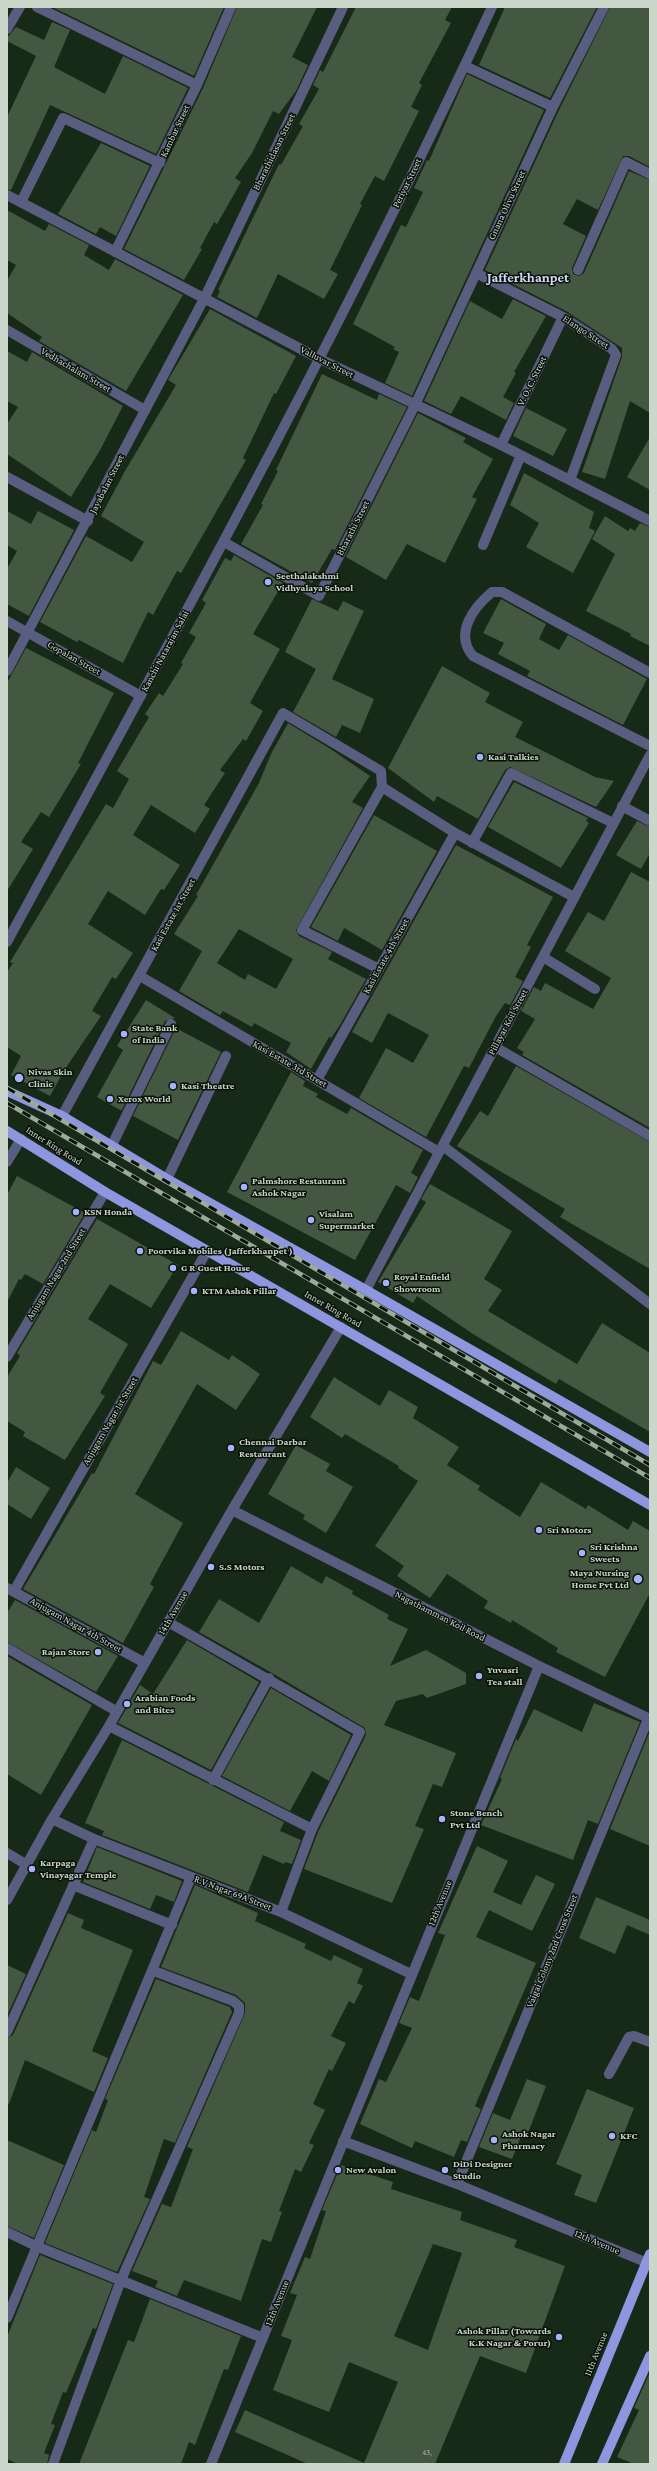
<!DOCTYPE html>
<style>
body{margin:0}
#map{position:relative;width:657px;height:2471px;overflow:hidden;background:#172a17;font-family:"Crimson Pro",serif}
canvas{display:block}
.frame{position:absolute;inset:0;border:8px solid #ccd7cb;pointer-events:none}
</style>
<div id="map">
<canvas width="657" height="2471"></canvas>
<div class="frame"></div>
</div>
<script>
const context = document.querySelector('canvas').getContext('2d');
context.lineJoin = 'round';
function fill(path, color) { context.fillStyle = color; context.fill(path, 'evenodd'); }
function trace(path, color, width, dash) { context.strokeStyle = color; context.lineWidth = width; context.lineCap = dash ? 'butt' : 'round'; context.setLineDash(dash || []); context.stroke(path); }
function write(font, color, halo, rows, align = 'center') {
  context.font = font + ' "Crimson Pro",serif'; context.lineWidth = 3; context.setLineDash([]); context.textBaseline = 'middle'; context.strokeStyle = halo; context.fillStyle = color; for (const [text, x, y, turn = 0] of rows) {
    context.save(); context.translate(x, y); context.rotate((+turn || 0) * Math.PI / 180); context.textAlign = isNaN(turn) ? turn : align; if (halo) context.strokeText(text, 0, 0); context.fillText(text, 0, 0); context.restore();
  }
}
const building = new Path2D(`
 M52,7H224L194,76Z
 M237,7H317L292,57L308,65L296,91L279,114L273,111L252,153L235,178L241,182L217,224L214,222L200,248L202,249L184,280L124,249L203,88Z
 M356,7H452L445,20L451,23L419,83L422,85L411,107L419,111L384,181L375,176L360,204L362,205L330,270L338,274L324,299L278,274L257,318L217,297L220,291L218,290L279,164L281,165L303,126L299,124L319,89L313,85L320,70L323,72Z
 M505,7H597L550,98L479,65Z
 M610,7H650V167L629,156H623L598,210L577,199L563,224L586,236L572,268L573,274L579,276L584,273L629,171L650,180V413L630,401L605,479L582,472L622,357V348L566,311L485,270L559,110Z
 M52,22L70,30L54,67L105,94L123,56L188,88L156,154L50,105L11,190L7,189V117L36,56L7,41V38L16,27L44,40Z
 M467,74L544,110L412,396L385,383L399,352L393,349L395,347L353,324L401,225L406,227L423,192L414,188L427,160L429,161Z
 M101,143L150,166L116,236L100,227L96,234L58,214Z
 M7,210L45,231L49,224L89,245L84,255L109,270L115,259L183,295L126,391L39,341L42,337L7,313V281L16,265L7,260Z
 M513,299L546,316L514,372L516,373L503,397L514,403L506,420L461,396L451,414L424,401L470,301L502,319Z
 M210,309L296,356L276,394L274,393L243,458L246,460L181,573L177,571L153,615L148,612L123,663L79,640L77,642L40,622L86,536L132,562L144,542L101,516L125,471L176,385L168,380Z
 M7,351L27,362L32,352L123,406L99,452L71,497L7,454V424L18,407L7,401Z
 M322,374L377,400L379,394L407,407L335,550L332,549L312,583L241,544L263,505L261,504L278,471L276,470Z
 M526,408L567,429L553,456L513,436Z
 M418,413L466,438L463,442L493,459L472,497L477,499L445,563L407,544L386,580L346,557Z
 M650,437V490L627,477Z
 M524,473L594,512L589,528L595,531L573,573L526,547L539,523L510,505Z
 M7,511L31,524L38,511L74,530L29,616L7,604V569L17,551L7,545Z
 M605,516L628,531L630,528L635,531L640,523L650,527V646L630,636L631,634L586,611L615,554L592,539Z
 M234,555L283,583L253,634L280,649L250,703L263,711L246,741L243,739L220,770L225,773L204,805L210,809L195,833L151,805L133,835L180,865L164,890L161,889L145,915L108,891L88,924L133,953L116,979L112,977L92,1011L101,1016L65,1069L50,1096L11,1075L21,1056L7,1047V972L13,963L10,962L106,804L113,808L129,779L117,771L149,717L145,714L159,693L163,696L183,664L181,663L196,637L189,633L206,603L202,600L225,558L231,561Z
 M312,599L338,611L343,601L364,611L332,679L374,699L360,733L342,725L336,737L293,712L316,669L285,652Z
 M501,599L546,624L539,639L559,650L568,635L647,679L623,725L527,676L530,671L498,654L504,643L483,633Z
 M26,648L114,693L78,763L81,764L49,817L41,812L21,842L33,849L7,891V683Z
 M442,666L490,693L485,702L523,722L515,737L595,777L614,781L596,807L510,767L505,770L478,819L437,796L434,802L388,768Z
 M288,723L329,748L370,776L352,802L363,808L296,930L299,936L332,952L328,959L366,979L340,1025L331,1038L329,1037L311,1069L286,1052L291,1043L254,1023L252,1027L223,1011L220,1015L179,991L202,951L174,934L198,896L196,895L259,783L271,754ZM239,929L293,959L276,989L248,974L245,980L217,963Z
 M514,782L588,818L586,821L589,823L561,868L488,827Z
 M374,815L437,851L382,950L344,928L338,941L311,927Z
 M637,821L650,827V853L641,869L616,855Z
 M456,845L553,897L527,945L531,947L515,977L523,981L510,1005L505,1003L496,1016L469,1068L464,1066L426,1137L359,1098L386,1048L413,1063L429,1035L388,1013L372,1043L352,1032Z
 M631,872L650,882V1128L522,1055L524,1052L517,1048L535,1019L521,1011L534,987L541,991L545,983L593,1009L611,978L565,951L588,912L604,921Z
 M146,1000L175,1018L165,1021L122,1110H120L97,1097L123,1050L117,1046Z
 M176,1028L221,1052L178,1140L133,1116Z
 M516,1066L650,1142V1269L560,1217L565,1209L457,1146L480,1111L488,1116Z
 M291,1072L305,1081L303,1086L318,1094L316,1097L347,1114L351,1108L423,1150L411,1173L418,1177L410,1193L396,1185L355,1260L227,1192Z
 M17,1176L85,1213L43,1284L25,1274L21,1280L19,1279L7,1302V1195Z
 M430,1184L512,1231L484,1279L502,1290L488,1311L577,1364L602,1323L650,1353V1432L559,1379L556,1384L473,1334L417,1296L413,1303L378,1282L426,1202L421,1199Z
 M97,1219L178,1265L151,1308L110,1284L88,1319L128,1344L100,1393L105,1396L65,1460L23,1436L25,1432L7,1421V1377L20,1356L17,1353Z
 M181,1331L229,1360L232,1355L260,1374L236,1410L197,1384L135,1494L183,1523L150,1584L154,1587L123,1643L23,1589L92,1473L94,1474L153,1361L161,1365Z
 M334,1377L380,1406L389,1390L418,1407L413,1418L459,1447L447,1465L480,1486L478,1490L520,1517L541,1482L586,1509L588,1505L628,1530L633,1521L650,1531V1593L605,1677L556,1652L558,1648L512,1620L511,1623L484,1608L488,1601L447,1574L430,1598L397,1576L404,1566L375,1546L418,1481L398,1468L399,1466L345,1434L342,1438L310,1417Z
 M296,1445L330,1464L326,1471L353,1487L326,1533L303,1519L305,1515L268,1494Z
 M16,1467L50,1488L31,1519L7,1504V1483Z
 M291,1566L322,1584L326,1576L353,1591L352,1594L389,1615L387,1619L408,1629L390,1666L426,1650L466,1673V1684L427,1698L423,1694L396,1701L384,1725L456,1753L442,1787L433,1784L415,1826L424,1829L392,1903L304,1869L318,1832L366,1735L365,1728L272,1673L199,1632L219,1599L259,1623Z
 M15,1600L118,1656L96,1692L7,1642V1613Z
 M187,1640L259,1682L211,1770L118,1723L140,1685L153,1694Z
 M7,1656L92,1705L41,1795L7,1774Z
 M271,1688L351,1735L329,1781L312,1771L290,1811L222,1776Z
 M594,1703L640,1722L598,1824L588,1820L573,1860L481,1825L502,1779L500,1778L516,1739L518,1741L534,1709L582,1732Z
 M650,1731V1846L610,1829Z
 M122,1740L284,1822L280,1831L301,1840L292,1864L285,1862L284,1864L263,1855L248,1892L102,1835L104,1831L85,1823Z
 M477,1846L508,1861L493,1892L521,1905L536,1875L555,1884L532,1931L489,1910L476,1937L536,1963L475,2106L481,2109L467,2142L461,2140L454,2157L415,2141L412,2148L360,2124L379,2079L386,2082L412,2028L399,2023L410,1997L419,2001L445,1935L438,1933Z
 M97,1847L182,1881L174,1902L156,1895L150,1909L83,1882Z
 M195,1885L258,1913L255,1921L306,1944L304,1948L331,1961L334,1955L363,1969L357,1983L363,1986L354,2004L349,2001L331,2036L346,2043L332,2071L329,2069L313,2104L325,2110L309,2143L314,2145L301,2172L295,2169L279,2211L282,2212L271,2242L262,2239L241,2301L184,2280L177,2296L155,2287L158,2281L132,2271L162,2204L171,2207L193,2149L187,2147L245,2013V2003L236,1995L161,1967Z
 M596,1897L650,1920V1935L627,1925L615,1954L579,1938Z
 M68,1913L84,1920L81,1928L133,1950L92,2051L108,2058L94,2092L25,2060L9,2104L7,2103V2038L13,2035Z
 M7,1965L26,1974L7,2016Z
 M156,1979L230,2007L232,2012L175,2143L164,2139L144,2197L150,2199L117,2272L45,2243L92,2130L96,2132L108,2100L105,2099Z
 M527,2079L546,2086L528,2133L523,2131L512,2159L479,2147L493,2113L510,2120Z
 M587,2089L634,2108L596,2203L574,2195L582,2175L556,2164Z
 M7,2140L64,2165L34,2238L7,2226Z
 M341,2165L393,2182L391,2189L462,2212L460,2220L517,2240L514,2247L565,2266L526,2373L480,2356L435,2464H308L235,2432L245,2410L364,2463L398,2382L349,2362L329,2412L273,2390L292,2340L281,2336L297,2295L290,2293L305,2257L310,2259L326,2211L322,2210ZM433,2244L462,2253L428,2350L394,2336Z
 M40,2255L113,2284L96,2329L93,2328L66,2393L63,2392L51,2424L55,2425L44,2453L49,2455L47,2464H18L7,2459V2337Z
 M150,2299L241,2336L228,2370L224,2369L195,2445L189,2442L181,2464H79L128,2340L134,2342Z
 M650,2372V2464H634L617,2457L639,2410L634,2408Z`);
const minor = new Path2D(`
 M37,7L197,85
 M7,29L20,7
 M465,66L553,107
 M7,195L320,359L501,445L650,521
 M21,202L63,118L160,163
 M115,252L197,85L231,7
 M578,270L626,162L650,174
 M476,273L563,317L612,349L616,355L570,480
 M7,330L145,410
 M501,445L563,317
 M7,477L88,521
 M224,542L319,596L415,405L553,107L604,7
 M483,545L521,455
 M7,621L141,696
 M7,671L205,297L343,7
 M650,673L502,592H492C473,608 454,634 473,656L650,746
 M622,806L650,821
 M472,843L511,773L613,823
 M7,942C175,633 344,326 492,7
 M543,957L595,989
 M379,969L302,930L382,787
 M140,976L439,1152
 M495,1047L650,1136
 M317,1080L455,833
 M62,1116L283,713L381,771L382,787L455,833L574,897
 M112,1145L171,1024
 M443,1146L650,1304
 M7,1162L21,1139
 M167,1179L226,1056
 M366,1290L650,755
 M7,1357L105,1192
 M232,1510L539,1666L650,1719
 M7,1588L145,1663
 M14,1591L207,1251
 M7,1648L116,1711
 M109,1726L312,1829L360,1732L168,1622
 M213,1780L269,1678
 M52,1819L94,1839L281,1912L411,1974
 M7,1853L27,1865
 M73,1885L172,1925
 M7,1900L52,1819L109,1726L232,1510L341,1327
 M281,1912L312,1829
 M7,2032L94,1839
 M609,2074L629,2037L634,2036L650,2042
 M343,2141L457,2184L650,2264
 M457,2184L648,1719
 M7,2232L36,2246L263,2338
 M7,2318L191,1877
 M53,2464L121,2280L239,2013V2006L233,2001L154,1971
 M211,2464L539,1666`);
const major = new Path2D(`
 M7,1091L62,1116L167,1179L366,1290L650,1452
 M7,1131L105,1192L650,1505
 M564,2464L650,2254
 M602,2464L650,2356`);
const rail = new Path2D(`
 M7,1088L650,1465
 M7,1103L650,1478`);
const markers = [
 [268,582,4,"#a7b1fc"],
 [480,757,4,"#a7b1fc"],
 [124,1034,4,"#a7b1fc"],
 [19,1078,5,"#a7b1fc"],
 [173,1086,4,"#a7b1fc"],
 [110,1099,4,"#a7b1fc"],
 [244,1187,4,"#a7b1fc"],
 [76,1212,4,"#a7b1fc"],
 [311,1220,4,"#a7b1fc"],
 [140,1251,4,"#a7b1fc"],
 [173,1268,4,"#a7b1fc"],
 [386,1283,4,"#a7b1fc"],
 [194,1291,4,"#a7b1fc"],
 [231,1448,4,"#a7b1fc"],
 [539,1530,4,"#a7b1fc"],
 [582,1553,4,"#a7b1fc"],
 [211,1567,4,"#a7b1fc"],
 [638,1579,5,"#a7b1fc"],
 [98,1652,4,"#a7b1fc"],
 [479,1676,4,"#a7b1fc"],
 [127,1704,4,"#a7b1fc"],
 [442,1819,4,"#a7b1fc"],
 [32,1869,4,"#a7b1fc"],
 [612,2136,4,"#a7b1fc"],
 [494,2140,4,"#a7b1fc"],
 [338,2170,4,"#a7b1fc"],
 [445,2170,4,"#a7b1fc"],
 [559,2337,4,"#a7b1fc"]
];
const numberNames = [
 ["43,",427,2453]
];
const streetNames = [
 ["Kambar Street",175,131,-65],
 ["Bharathidasan Street",274,152,-64],
 ["Periyar Street",407,183,-64],
 ["Gnana Olivu Street",507,205,-65],
 ["Elango Street",586,332,33],
 ["Valluvar Street",327,362,27],
 ["Vedhachalam Street",76,370,30],
 ["V. O. C. Street",532,381,-64],
 ["Jayabalan Street",107,484,-63],
 ["Bharathi Street",353,528,-63],
 ["Kanchi Natarajan Salai",165,651,-62],
 ["Gopalan Street",74,658,29],
 ["Kasi Estate 1st Street",173,915,-61],
 ["Kasi Estate 4th Street",386,956,-61],
 ["Pillayar Koil Street",508,1022,-62],
 ["Kasi Estate 3rd Street",290,1064,30],
 ["Inner Ring Road",54,1146,32],
 ["Anjugam Nagar 2nd Street",56,1274,-59],
 ["Inner Ring Road",333,1309,30],
 ["Anjugam Nagar 1st Street",110,1421,-60],
 ["14th Avenue",173,1613,-60],
 ["Nagathamman Koil Road",440,1616,27],
 ["Anjugam Nagar 4th Street",76,1625,29],
 ["R.V Nagar 69A Street",233,1893,21],
 ["12th Avenue",440,1903,-68],
 ["Vaigai Colony 2nd Cross Street",552,1951,-68],
 ["12th Avenue",597,2242,23],
 ["12th Avenue",277,2303,-68],
 ["11th Avenue",596,2354,-68]
];
const poiNames = [
 ["Seethalakshmi",276,576],
 ["Vidhyalaya School",276,588],
 ["Kasi Talkies",488,757],
 ["State Bank",132,1028],
 ["of India",132,1040],
 ["Nivas Skin",28,1072],
 ["Clinic",28,1084],
 ["Kasi Theatre",181,1086],
 ["Xerox World",118,1099],
 ["Palmshore Restaurant",252,1181],
 ["Ashok Nagar",252,1193],
 ["KSN Honda",84,1212],
 ["Visalam",319,1214],
 ["Supermarket",319,1226],
 ["Poorvika Mobiles (Jafferkhanpet )",148,1251],
 ["G R Guest House",181,1268],
 ["Royal Enfield",394,1277],
 ["Showroom",394,1289],
 ["KTM Ashok Pillar",202,1291],
 ["Chennai Darbar",239,1442],
 ["Restaurant",239,1454],
 ["Sri Motors",547,1530],
 ["Sri Krishna",590,1547],
 ["Sweets",590,1559],
 ["S.S Motors",219,1567],
 ["Maya Nursing",629,1573,"right"],
 ["Home Pvt Ltd",629,1585,"right"],
 ["Rajan Store",90,1652,"right"],
 ["Yuvasri",487,1670],
 ["Tea stall",487,1682],
 ["Arabian Foods",135,1698],
 ["and Bites",135,1710],
 ["Stone Bench",450,1813],
 ["Pvt Ltd",450,1825],
 ["Karpaga",40,1863],
 ["Vinayagar Temple",40,1875],
 ["Ashok Nagar",502,2134],
 ["Pharmacy",502,2146],
 ["KFC",620,2136],
 ["DiDi Designer",453,2164],
 ["Studio",453,2176],
 ["New Avalon",346,2170],
 ["Ashok Pillar (Towards",551,2331,"right"],
 ["K.K Nagar & Porur)",551,2343,"right"]
];
const districtNames = [
 ["Jafferkhanpet",528,278]
];
fill(building, '#435741');
trace(minor, '#595e81', 10);
trace(major, '#8d96df', 10);
trace(rail, '#9ca99b', 4.5);
trace(rail, '#081008', 3, [9]);
for (const [x, y, r, color] of markers) { const dot = new Path2D(); dot.arc(x, y, r, 0, 2 * Math.PI); context.fillStyle = color; context.fill(dot); trace(dot, '#081008', 1.5); }
write('8px', '#aab7a8', null, numberNames);
write('10px', '#ccd7cb', '#081008', streetNames);
write('bold 10px', '#ccd7cb', '#081008', poiNames, 'left');
write('bold 14px', '#d3d8f5', '#081008', districtNames);
</script>
